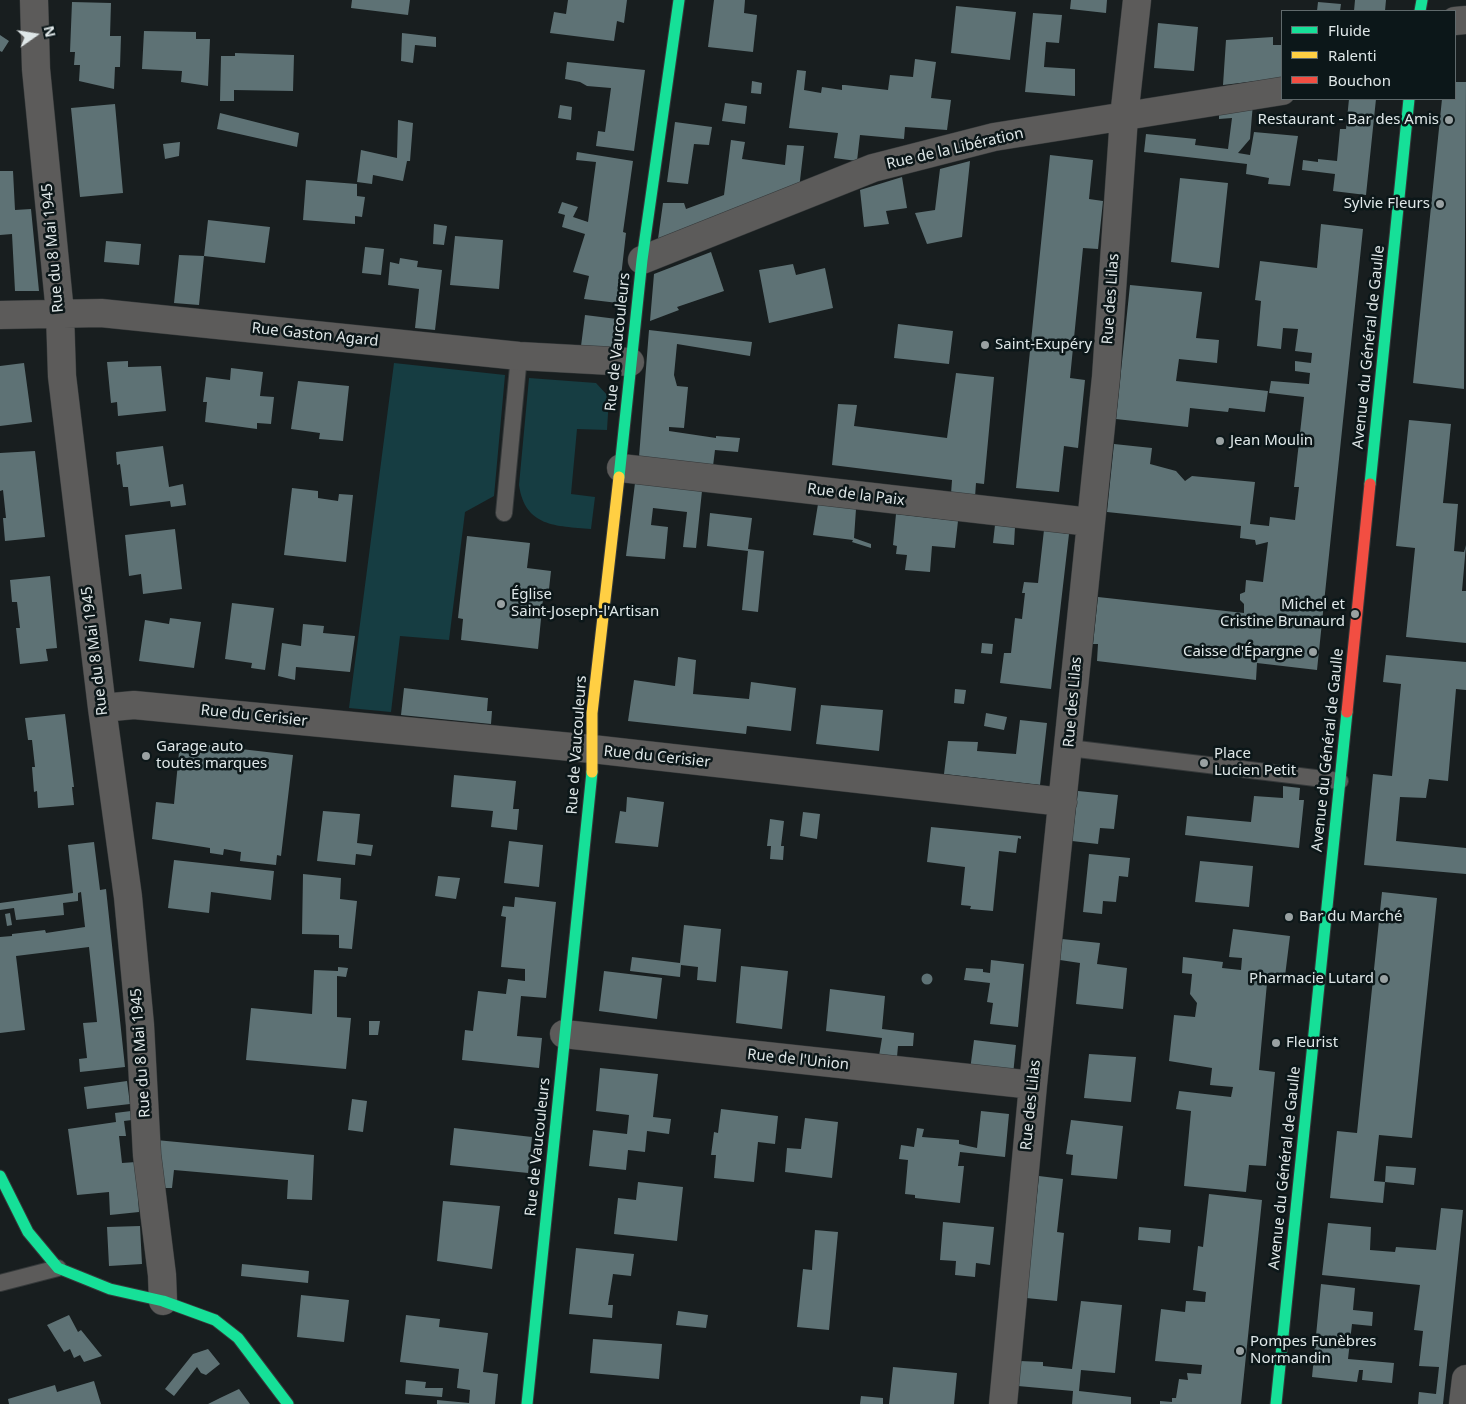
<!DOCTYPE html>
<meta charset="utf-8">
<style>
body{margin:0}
#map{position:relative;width:1466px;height:1404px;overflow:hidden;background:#181e1f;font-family:"Noto Sans",sans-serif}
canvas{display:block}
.legend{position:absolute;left:1281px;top:10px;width:175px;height:90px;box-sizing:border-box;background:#0c1719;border:1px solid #606a6c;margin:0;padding:6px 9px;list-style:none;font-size:15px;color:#dfe7e8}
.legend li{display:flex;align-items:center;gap:10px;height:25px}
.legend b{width:25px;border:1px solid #606a6c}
.north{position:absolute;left:10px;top:10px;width:50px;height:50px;-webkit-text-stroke:4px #0c1719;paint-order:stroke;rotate:77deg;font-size:14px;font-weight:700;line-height:20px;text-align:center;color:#dfe7e8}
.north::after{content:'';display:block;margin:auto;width:18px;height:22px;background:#dfe7e8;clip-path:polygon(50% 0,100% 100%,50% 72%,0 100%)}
</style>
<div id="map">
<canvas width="1466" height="1404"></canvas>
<ul class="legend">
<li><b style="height:6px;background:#16e098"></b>Fluide</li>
<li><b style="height:6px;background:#ffcf43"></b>Ralenti</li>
<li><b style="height:6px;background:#f24e42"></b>Bouchon</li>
</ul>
<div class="north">N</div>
</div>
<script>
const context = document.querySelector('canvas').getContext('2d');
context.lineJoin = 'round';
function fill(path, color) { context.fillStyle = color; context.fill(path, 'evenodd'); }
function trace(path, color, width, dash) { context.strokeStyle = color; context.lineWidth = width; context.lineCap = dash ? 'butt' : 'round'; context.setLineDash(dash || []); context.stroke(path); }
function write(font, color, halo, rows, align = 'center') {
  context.font = font + ' "Noto Sans",sans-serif'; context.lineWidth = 5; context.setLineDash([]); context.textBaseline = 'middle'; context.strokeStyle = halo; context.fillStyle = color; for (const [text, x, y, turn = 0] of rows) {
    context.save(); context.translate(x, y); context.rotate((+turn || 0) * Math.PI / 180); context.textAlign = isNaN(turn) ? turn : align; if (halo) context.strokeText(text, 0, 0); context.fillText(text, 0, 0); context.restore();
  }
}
const green = new Path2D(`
 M394,363L505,375L494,496L465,512L449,640L400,636L391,712L349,708Z
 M529,378L596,383L609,397L607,430L577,429L571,494L595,497L591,529C556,526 525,527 519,485Z`);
const building = new Path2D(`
 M352,0H410L408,15L351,8Z
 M568,0H627L624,23L617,21L614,41L550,33L554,12L566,14Z
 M714,0H745L744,13L757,15L753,52L708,47Z
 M1071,0H1107L1106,13L1070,9Z
 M1355,0H1386L1385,11H1354Z
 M72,2L111,3L110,36H121L120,67H115L114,89L79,81L80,65H74L75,52H70Z
 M1318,2L1341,4L1340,11H1317Z
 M956,6L1016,12L1010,60L951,53Z
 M1033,13L1062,15L1059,43L1046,42L1044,67L1075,69V96L1025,92Z
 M1158,23L1198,27L1194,71L1154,68Z
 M144,31L196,32V39H210L208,86L181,82L182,71L142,69Z
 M402,33L436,37V47L415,45L413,63L401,61Z
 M0,35L9,41L2,52L0,51Z
 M1273,37V45H1282V78L1223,85L1226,40Z
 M235,53L294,55L293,91L234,90V101H220L221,56H235Z
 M915,59L936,62L931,98L951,100L947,130L905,127L904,139L860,135L857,161L834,158L838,133L789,128L797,70L806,71L804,90L821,93L822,87L842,90V85H845L888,90L890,75L913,77Z
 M567,62L645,70L634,151L596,146L598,131L605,132L611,88L587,86L580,82L565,79Z
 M752,81L762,83L761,94L751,93Z
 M1455,82H1466L1464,389L1413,383L1442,99H1455Z
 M1349,99H1376L1366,195L1333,191L1335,174L1302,170L1303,160L1318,162V159L1337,161L1340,129H1346Z
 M725,103L747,106L745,124L722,121Z
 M1253,103L1250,139L1238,153L1250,155L1254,132L1298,136L1290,186L1268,184L1269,178L1246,174L1247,164L1144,152L1146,134L1196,139L1195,145L1228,149L1232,118L1219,119V108Z
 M115,104L123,193L80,197L71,108Z
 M560,105L572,107L571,120L558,118Z
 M220,113L299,133L297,147L217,129Z
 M398,120L413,123L410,161H407L403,181L373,175L372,184L357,182L361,150L397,158Z
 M675,122L712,127L709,145L694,144L688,184L667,182Z
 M731,140L745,142L742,159L785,165L787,145L804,146L799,189L658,239L663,203H684L686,209L724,195Z
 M180,142L179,156L165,159L163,144Z
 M577,152L633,161L623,232L626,233L618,303L584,299L589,276L573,272L585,234L562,227L565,215L558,213L562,202L578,207L573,217L588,222L596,162L576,160Z
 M1050,155L1093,160L1089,199L1103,201L1098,249L1083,248L1070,378L1085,380L1078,448L1064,446L1059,492L1016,488Z
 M970,161L962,237L927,244L915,213L935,210L940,169Z
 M0,171H13L15,210L31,209L39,291H15L12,234L0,235Z
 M902,177L907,208L886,211L889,224L864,227L860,190Z
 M1180,178L1228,183L1219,268L1171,262Z
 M306,180L357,184V196L365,197L362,217L355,216V224L303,220Z
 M208,220L270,227L265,263L204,256Z
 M434,224L447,226L444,245L433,244Z
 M1321,224L1363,229L1317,670L1257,663L1256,680L1097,661L1098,644H1093L1098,597L1244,613V604L1240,600V594L1245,592L1246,580L1263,582L1268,542L1256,545L1255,540L1240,538L1241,526L1107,512L1114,444L1152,448L1150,464L1176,471L1185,481L1192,476L1255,482L1250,524L1269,526L1270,517L1295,520L1299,487H1294L1304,397L1269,393L1271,381L1309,384L1310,373L1295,371V361L1311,363L1312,353L1295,351L1298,329L1283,328L1281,349L1257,346L1261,301L1255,300L1260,261L1317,268Z
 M455,236L503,240L499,289L450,285Z
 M106,241L141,244L139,265L104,262Z
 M365,247L384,249L381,275L362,273Z
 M711,252L724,291L677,307L679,310L650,321L654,274Z
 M179,255L204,256L199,305L174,303Z
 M400,258L418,261L417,267L442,270L435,330L415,328L419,289L388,285L390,262L399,264Z
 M793,264L796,275L825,268L833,308L769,323L759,270Z
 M1130,285L1202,292L1196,338L1219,340L1217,363L1179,359L1176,381L1268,391L1265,412L1229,408L1228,412L1190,408L1188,427L1116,419Z
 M585,315L617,319L614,349L581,346Z
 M898,324L953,331L949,364L894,358Z
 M649,330L752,342L750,356L677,344L674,375L677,386L688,387L684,428L669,427V431L716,438V436L740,438L738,452L715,450L713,466L639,457Z
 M128,361V367L161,366L166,411L118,416L117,402L111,403L107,362Z
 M24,363L32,422L0,426V366Z
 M231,368L263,372L260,396L274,397L271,424L257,423V429L205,422L207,402H203L206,377L230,380Z
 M956,373L994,377L984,484L976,483L975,497L951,494L952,480L832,465L838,404L857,405L854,426L947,438Z
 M298,381L349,386L343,441L319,439L320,433L291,429Z
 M1409,420L1451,424L1443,503L1458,504L1454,551L1464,552L1466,545L1462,591H1466V643L1406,637L1415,548L1396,546Z
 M163,446L169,487L183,484L186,505L171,507L170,501L130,506L128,487H123L120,464L117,465L116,452Z
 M35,451L45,537L5,541L3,518H6L3,490L0,491V453Z
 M635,483L702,491L696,548L683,547L687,512L653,508L651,525L668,527L665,559L626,556Z
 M292,488L318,491V498L338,501L339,494L353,495L346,562L284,555Z
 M818,504L856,509L854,538L871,544V548L852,542L853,540L813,535Z
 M710,513L752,518L748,549L764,551L758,612L742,610L748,551L707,546Z
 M896,514L958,521L955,548L932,546L930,572L905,570L907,555L896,554L897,546L893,545Z
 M995,525L1015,527L1014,545L993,543Z
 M175,529L182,589L143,594L141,574L129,576L125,535Z
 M1044,530L1069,534L1051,689L1000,683L1004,653H1011L1015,618L1022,619L1025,593H1022L1024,582L1038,583Z
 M467,536L530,543L527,568L551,571L549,589H544L538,649L461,640L463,619L458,618Z
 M50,576L57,648L46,649L48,661L20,664L16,628H20L17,602H12L10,580Z
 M232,603L274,608L265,670L251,668L252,663L225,659Z
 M170,618L201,622L194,668L139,661L145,620L169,624Z
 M303,624L324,626L323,633L355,636L350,672L296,667L295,680L278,676L282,643L301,646Z
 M982,643L993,644L992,654L981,653Z
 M1386,655L1466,662V690L1456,689L1448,781L1429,779L1426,798L1400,797L1396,841L1466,848V874L1364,865L1373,774L1392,776L1401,684L1383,682Z
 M678,657L696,660L693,694L749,699L751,682L796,688L791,731L747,726L746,734L628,721L634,680L675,686Z
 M404,688L488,698L487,711H492L491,724L401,715Z
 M955,689L966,690L964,704L954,703Z
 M821,705L883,710L879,751L816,744Z
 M986,713L1007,717L1004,730L984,726Z
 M65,714L74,787H72L74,805L38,808L37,791L34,792L32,767H35L32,740H28L25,718Z
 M1020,720L1047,723L1040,785L944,774L948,741L978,742L977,751L1016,754Z
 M180,742L293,755L281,856L277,855L276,865L240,861L241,852L224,849L223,855L210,853V848L152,839L156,802L174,804Z
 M454,775L516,781L513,809H519L517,830L491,827L493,811L451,807Z
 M1283,786L1300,788L1299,800H1304L1299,848L1185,835L1187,816L1251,822L1254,796L1283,798Z
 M1078,791L1118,795L1114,829L1100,828L1098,844L1072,841Z
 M627,797L664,802L658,847L615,843L620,811L626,812Z
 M323,811L360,814L357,843L373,845L371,856L356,854L355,865L317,861Z
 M803,812L820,814L817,839L800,836Z
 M770,819L784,821L781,846H784L783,860L770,859L771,846H767Z
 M931,827L1021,836V839L1018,838L1016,853L999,851L993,911L970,909L971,906L961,905L965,867L927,862Z
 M509,841L543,845L539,887L504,883Z
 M94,842L100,890L106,889L125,1067L80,1072L79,1059L87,1058L83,1023L97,1022L89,947L16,956L25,1030L0,1033V937L12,936V934L45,930L46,933L85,927L81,892L78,893V901L63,903L64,915L16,920L14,908L0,910V903L73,893L68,845Z
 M1089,854L1130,858L1128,877L1119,876L1116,902L1103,901L1102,914L1083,912Z
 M174,860L274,871L271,900L211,892L209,913L168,908Z
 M1200,861L1253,866L1249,907L1195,902Z
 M303,874L341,878L340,899L357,901L352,949L339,948V935L302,934Z
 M438,876L460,878L456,899L435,896Z
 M1382,892L1437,898L1412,1138L1379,1135L1374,1181L1385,1182L1383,1203L1330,1198L1337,1131L1357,1133Z
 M515,897L556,902L546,998L521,996L517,1036L542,1038L539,1068L462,1060L465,1030L473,1031L478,991L506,994L508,979L525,981V969L501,967L506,917L501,916L503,906L514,907Z
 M10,913L12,925L7,926L5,914Z
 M684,925L721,929L716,982L697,980L698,967L681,965L680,977L630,971L632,957L680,963Z
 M1233,929L1290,936L1284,984L1267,983L1259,1070L1275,1072L1266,1166L1249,1165L1246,1192L1184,1186L1191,1111L1176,1109L1179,1091L1231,1097L1233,1087L1210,1085L1212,1068L1169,1061L1174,1015L1195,1017L1197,1003L1190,994L1192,974L1182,973L1183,957L1223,962L1222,968L1241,970L1242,958L1229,957Z
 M1062,939L1100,943L1097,964L1127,968L1123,1009L1076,1004L1080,963L1060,960Z
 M991,960L1024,964L1018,1027L990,1024L993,1003L987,1002L990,983L964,980L966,968L983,969V972L990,973Z
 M741,966L788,971L782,1029L736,1023Z
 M338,967L348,968L346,977L337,976V1017L351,1018L346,1069L246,1060L251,1008L312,1014L314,970L338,971Z
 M604,971L662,978L657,1019L599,1011Z
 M921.5 979a5.5 5.5 0 1 1 11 0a5.5 5.5 0 1 1-11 0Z
 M830,989L885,996L882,1029L914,1033L913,1046H898L897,1057L879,1056L882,1038L826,1031Z
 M369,1021H380L378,1035H369Z
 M974,1040L1016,1045L1013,1075L970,1070Z
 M1089,1054L1136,1057L1131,1102L1084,1098Z
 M600,1068L658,1074L653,1117L671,1119L669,1134L647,1131L645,1152L628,1150L626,1170L589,1166L593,1130L627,1134L629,1115L596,1111Z
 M127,1081L130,1104L87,1109L84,1087Z
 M352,1099L367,1101L363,1132L348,1130Z
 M721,1109L778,1116L775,1144L758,1142L754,1182L714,1178L716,1155H711L714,1132L718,1133Z
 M131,1111L132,1120L124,1121L126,1136H119L122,1163L136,1162L139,1212L110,1215L109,1192L77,1195L68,1129L116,1122L115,1113Z
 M981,1111L1009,1114L1005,1157L960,1152L958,1166H964L960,1203L915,1198V1195L905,1194L908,1160L899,1159L901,1145L914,1147L917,1128L924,1129L922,1137L959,1140V1144L977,1148Z
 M805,1118L838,1122L832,1178L785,1172L787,1148L801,1149Z
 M1071,1120L1123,1126L1117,1179L1071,1175L1073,1155L1066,1154Z
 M454,1128L532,1137L528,1173L450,1165Z
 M156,1140L314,1155L312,1200L287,1199L288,1180L174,1170L172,1188H161Z
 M1386,1166L1416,1168L1414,1185L1385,1182Z
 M1039,1176L1063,1179L1057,1232L1064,1233L1057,1301L1026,1298Z
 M638,1182L683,1187L677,1241L614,1234L618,1198L636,1200Z
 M1209,1194L1262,1200L1241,1404H1160V1401L1172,1402V1398H1176L1179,1379L1188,1380L1187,1373L1201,1374L1202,1365L1155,1361L1161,1309L1185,1312L1186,1301L1205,1302L1206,1292L1193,1290L1198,1246L1203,1247Z
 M443,1201L500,1206L492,1269L437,1261Z
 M1441,1208L1463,1210L1443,1404H1418L1419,1392L1436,1394L1439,1367L1419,1366L1423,1331L1414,1330L1420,1285L1322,1275L1328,1223L1371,1227L1370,1250L1395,1252L1396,1247L1436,1250Z
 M943,1222L994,1227L990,1265L976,1263L975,1277L955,1275L956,1261L940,1260Z
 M140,1226L142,1264L109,1266L107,1227Z
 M1139,1227L1171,1230L1170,1243L1138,1240Z
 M815,1230L838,1232L829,1330L797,1327L803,1269L812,1270Z
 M576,1248L634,1254L631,1276L613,1274L608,1305H613L612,1318L569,1314Z
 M242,1264L309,1271L308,1283L241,1276Z
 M1321,1284L1355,1288L1353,1310L1373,1312L1372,1326L1352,1324L1348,1359L1394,1363L1392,1383L1362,1380L1363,1370H1359L1357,1382L1312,1377Z
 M301,1295L349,1300L344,1342L297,1337Z
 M1081,1301L1122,1305L1115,1373L1081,1370L1079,1391L1131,1397V1404H1072L1073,1391L1018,1386L1020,1361L1043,1362V1366L1072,1369Z
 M678,1311L708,1315L706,1328L676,1325Z
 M69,1315L78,1332L81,1330L102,1356L84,1362L80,1355L74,1358L70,1349L64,1352L47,1325Z
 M406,1315L440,1319L439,1327L488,1333L483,1372L498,1374L495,1404H437V1400L469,1403L470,1390L457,1388L459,1369L400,1362Z
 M593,1339L662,1344L659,1379L590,1373Z
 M208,1349L220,1364L206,1375L201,1373L197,1367L174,1396L165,1389L193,1354Z
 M893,1367L957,1373L954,1404H889Z
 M406,1380L426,1382L425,1388H443L442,1397L405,1394Z
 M94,1381L101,1404H9L8,1399L55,1385L57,1392Z
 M239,1389L250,1404H208L220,1398Z
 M861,1396L883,1398V1404H860Z`);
const lane = new Path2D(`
 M504,513L519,356
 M1069,748L1340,781
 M0,1283L58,1268`);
const street = new Path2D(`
 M34,0L36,69L60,313L62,376L102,708L128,897L140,1025L147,1155L162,1275L163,1301
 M1455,21L1466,20
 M642,260L873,168L994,137L1282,91
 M0,315L101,313L519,356L630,362
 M621,468L1090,522
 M102,708L134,705L592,749L1063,802
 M564,1034L1033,1085
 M1003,1404L1033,1085L1106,377L1124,117L1137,0
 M1463,1404L1466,1379`);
const fast = new Path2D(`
 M1420,11L1422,0
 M619,477L642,260L679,0
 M1370,484L1409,99
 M0,1176L28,1232L58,1268L110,1289L163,1301L215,1320L238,1338L288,1404
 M527,1404L592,772
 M1276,1404L1347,712`);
const slow = new Path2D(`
 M592,772V713L619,477`);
const jam = new Path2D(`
 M1347,712L1370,484`);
const markers = [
 [1449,120,5,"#99a1a2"],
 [1440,204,5,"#99a1a2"],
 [985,345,5,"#99a1a2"],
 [1220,441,5,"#99a1a2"],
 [501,604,5,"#99a1a2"],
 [1355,614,5,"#99a1a2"],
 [1313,652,5,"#99a1a2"],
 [146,756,5,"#99a1a2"],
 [1204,763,5,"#99a1a2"],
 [1289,917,5,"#99a1a2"],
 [1384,979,5,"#99a1a2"],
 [1276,1043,5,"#99a1a2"],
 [1240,1351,5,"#99a1a2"]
];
const poiNames = [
 ["Restaurant - Bar des Amis",1439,120,"right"],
 ["Sylvie Fleurs",1430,204,"right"],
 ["Saint-Exupéry",995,345],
 ["Jean Moulin",1230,441],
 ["Église",511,595],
 ["Saint-Joseph-l'Artisan",511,612],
 ["Michel et",1345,605,"right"],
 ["Cristine Brunaurd",1345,622,"right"],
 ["Caisse d'Épargne",1303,652,"right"],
 ["Garage auto",156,747],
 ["toutes marques",156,764],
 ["Place",1214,754],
 ["Lucien Petit",1214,771],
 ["Bar du Marché",1299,917],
 ["Pharmacie Lutard",1374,979,"right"],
 ["Fleurist",1286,1043],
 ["Pompes Funèbres",1250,1342],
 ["Normandin",1250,1359]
];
const streetNames = [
 ["Rue de la Libération",955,149,-13],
 ["Rue du 8 Mai 1945",53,248,-95],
 ["Rue des Lilas",1111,299,-86],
 ["Rue Gaston Agard",315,335,6],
 ["Rue de Vaucouleurs",618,342,-84],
 ["Avenue du Général de Gaulle",1369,347,-84],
 ["Rue de la Paix",856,495,7],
 ["Rue du 8 Mai 1945",95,651,-97],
 ["Rue des Lilas",1073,702,-85],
 ["Rue du Cerisier",254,716,6],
 ["Rue de Vaucouleurs",577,745,-86],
 ["Avenue du Général de Gaulle",1328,750,-84],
 ["Rue du Cerisier",657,757,6],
 ["Rue du 8 Mai 1945",141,1053,-94],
 ["Rue de l'Union",798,1060,6],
 ["Rue des Lilas",1031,1105,-84],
 ["Rue de Vaucouleurs",538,1147,-84],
 ["Avenue du Général de Gaulle",1285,1168,-84]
];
fill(green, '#163d42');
fill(building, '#5e7275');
trace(lane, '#35393a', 18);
trace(street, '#35393a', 29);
trace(fast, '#35393a', 13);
trace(slow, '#35393a', 13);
trace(jam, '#35393a', 13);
trace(lane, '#5c5b5a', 16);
trace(street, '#5c5b5a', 28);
trace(fast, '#16e098', 11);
trace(slow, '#ffcf43', 11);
trace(jam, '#f24e42', 11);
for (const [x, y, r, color] of markers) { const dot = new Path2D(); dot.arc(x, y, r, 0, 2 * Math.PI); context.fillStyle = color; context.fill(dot); trace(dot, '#0c1719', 2); }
write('15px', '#dfe7e8', '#0c1719', poiNames, 'left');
write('15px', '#dfe7e8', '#0c1719', streetNames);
</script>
